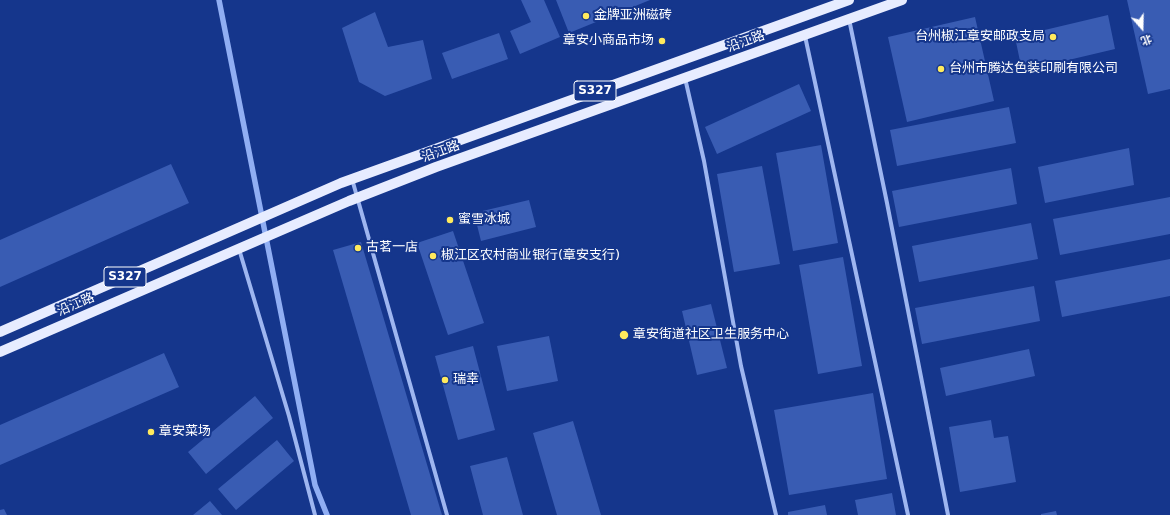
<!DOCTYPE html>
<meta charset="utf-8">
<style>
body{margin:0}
#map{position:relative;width:1170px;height:515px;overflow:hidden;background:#15368c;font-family:"DejaVu Sans","Noto Sans SC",sans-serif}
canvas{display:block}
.north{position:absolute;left:1122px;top:8px;width:40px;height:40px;-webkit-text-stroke:3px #15368c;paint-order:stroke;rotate:160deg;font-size:11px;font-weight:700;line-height:16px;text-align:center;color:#fff}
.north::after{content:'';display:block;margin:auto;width:14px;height:18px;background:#fff;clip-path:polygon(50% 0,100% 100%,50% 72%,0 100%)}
</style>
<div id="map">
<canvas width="1170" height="515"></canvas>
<div class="north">北</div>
</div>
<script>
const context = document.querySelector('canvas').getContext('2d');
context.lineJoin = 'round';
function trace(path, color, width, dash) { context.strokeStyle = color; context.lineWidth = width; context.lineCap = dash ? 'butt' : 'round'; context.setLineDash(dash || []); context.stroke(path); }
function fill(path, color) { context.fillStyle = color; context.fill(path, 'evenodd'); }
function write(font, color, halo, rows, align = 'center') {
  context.font = font + ' "DejaVu Sans","Noto Sans SC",sans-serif'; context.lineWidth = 4; context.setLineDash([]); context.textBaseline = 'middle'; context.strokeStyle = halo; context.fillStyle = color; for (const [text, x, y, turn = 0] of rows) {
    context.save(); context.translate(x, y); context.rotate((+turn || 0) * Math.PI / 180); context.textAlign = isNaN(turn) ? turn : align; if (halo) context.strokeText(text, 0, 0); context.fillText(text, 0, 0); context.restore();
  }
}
const stream = new Path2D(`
 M219,0L315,485L327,515`);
const building = new Path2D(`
 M521,0H544L560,37L520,54L510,31L531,22Z
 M556,0H650L569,33Z
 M1127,0H1170V89L1148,94Z
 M375,12L388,47L423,40L432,79L385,96L359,82L342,28Z
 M1108,15L1115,49L1022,71L1015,37Z
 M975,17L994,101L907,122L888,37Z
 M499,33L508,59L452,79L442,53Z
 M799,84L811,111L717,154L705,127Z
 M1009,107L1016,143L897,166L890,130Z
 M821,145L838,243L793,251L776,153Z
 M1129,148L1134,185L1045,203L1038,167Z
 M171,164L189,203L0,287V240Z
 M762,166L780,264L734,272L717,174Z
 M1011,168L1017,204L899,227L892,191Z
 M1170,197V234L1060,255L1053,219Z
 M529,200L536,227L481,241L474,213Z
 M1031,223L1038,259L919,282L912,246Z
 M453,231L484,323L448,335L417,243Z
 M361,242L442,515H411L333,250Z
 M843,257L862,366L818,374L799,265Z
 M1170,259V296L1062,317L1055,281Z
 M1034,286L1040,321L922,344L915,308Z
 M711,304L727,368L697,375L682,311Z
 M549,336L558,381L507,391L497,346Z
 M473,346L495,430L458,440L435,356Z
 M1029,349L1035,376L946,396L940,368Z
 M164,353L179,387L0,465V425Z
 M873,393L887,479L789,495L774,410Z
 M255,396L273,418L206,474L188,452Z
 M991,420L994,438L1008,436L1016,482L960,492L949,427Z
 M573,421L601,515H557L533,433Z
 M277,440L294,461L236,510L218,489Z
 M507,457L523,515H483L470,466Z
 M892,493L896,515H858L855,500Z
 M210,501L222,515H193Z
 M825,505L827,515H788V512Z
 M4,509L7,515H0V510Z
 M1056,511L1057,515H1041V514Z`);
const street = new Path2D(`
 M849,19L887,203L948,515
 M805,36L908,515
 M685,78L704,161L741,366L776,515
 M352,179L447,515
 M239,249L289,416L315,515`);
const primary = new Path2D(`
 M0,332L341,183L849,0
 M0,352L349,201L436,167L902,0`);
const markers = [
 [586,16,4,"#ffea5d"],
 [1053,37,4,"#ffea5d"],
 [662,41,4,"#ffea5d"],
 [941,69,4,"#ffea5d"],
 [450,220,4,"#ffea5d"],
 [358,248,4,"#ffea5d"],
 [433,256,4,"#ffea5d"],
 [624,335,5,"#ffea5d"],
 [445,380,4,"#ffea5d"],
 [151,432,4,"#ffea5d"]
];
const shields = [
 [595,91,42],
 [125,277,42]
];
const shieldNames = [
 ["S327",595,91],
 ["S327",125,277]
];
const poiNames = [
 ["金牌亚洲磁砖",594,16],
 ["台州椒江章安邮政支局",1045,37,"right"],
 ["章安小商品市场",654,41,"right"],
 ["台州市腾达色装印刷有限公司",949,69],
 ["蜜雪冰城",458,220],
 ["古茗一店",366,248],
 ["椒江区农村商业银行(章安支行)",441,256],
 ["章安街道社区卫生服务中心",633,335],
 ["瑞幸",453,380],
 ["章安菜场",159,432]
];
const streetNames = [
 ["沿江路",746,42,-20],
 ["沿江路",441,152,-20],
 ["沿江路",76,305,-23]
];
trace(stream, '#90aef3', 5.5);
fill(building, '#395cb3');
trace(street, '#9eb6f0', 4);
trace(primary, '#e7ecff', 10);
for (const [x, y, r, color] of markers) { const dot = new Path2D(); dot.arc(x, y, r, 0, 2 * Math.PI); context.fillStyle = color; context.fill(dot); trace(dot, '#15368c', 1.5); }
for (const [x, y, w] of shields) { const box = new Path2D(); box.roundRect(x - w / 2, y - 10, w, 20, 3); context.fillStyle = '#15368c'; context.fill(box); trace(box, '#fff', 1); }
write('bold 12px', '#fff', null, shieldNames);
write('13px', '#fff', '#15368c', poiNames, 'left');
write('13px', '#fff', '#15368c', streetNames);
</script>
